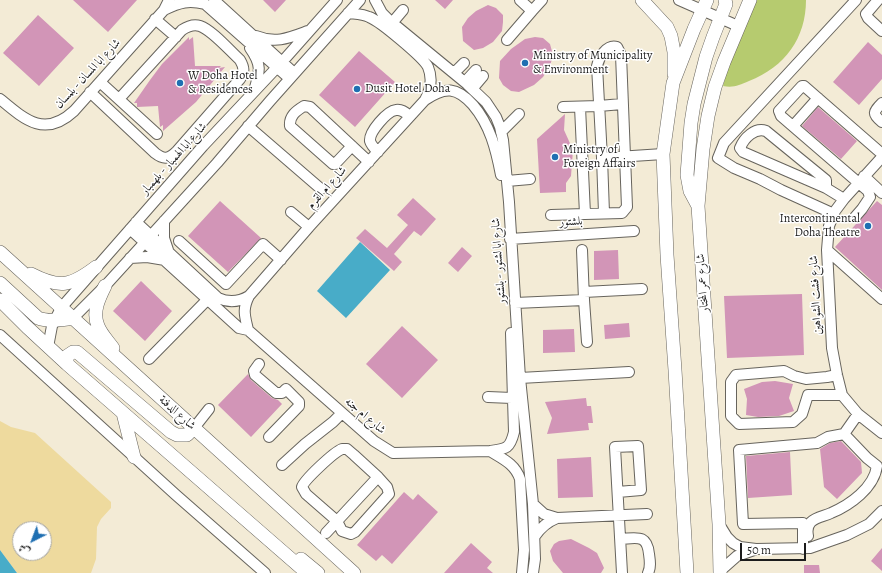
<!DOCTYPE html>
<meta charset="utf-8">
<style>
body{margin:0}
#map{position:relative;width:882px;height:573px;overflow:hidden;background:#f3ebd6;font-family:Alegreya,Amiri,serif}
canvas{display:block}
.north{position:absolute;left:12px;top:521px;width:40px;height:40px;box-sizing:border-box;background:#fff;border:1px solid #a4a4a4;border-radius:50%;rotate:222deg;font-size:11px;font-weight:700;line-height:16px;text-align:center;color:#1c1c1c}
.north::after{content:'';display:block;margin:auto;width:14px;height:18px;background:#1f6fb2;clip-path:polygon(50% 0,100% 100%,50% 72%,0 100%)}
.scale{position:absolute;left:740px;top:543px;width:66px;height:18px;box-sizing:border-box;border:2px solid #1c1c1c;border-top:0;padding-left:5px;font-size:12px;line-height:14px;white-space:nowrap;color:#1c1c1c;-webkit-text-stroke:3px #fff;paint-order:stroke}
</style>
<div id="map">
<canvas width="882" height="573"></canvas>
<div class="north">ش</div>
<div class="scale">50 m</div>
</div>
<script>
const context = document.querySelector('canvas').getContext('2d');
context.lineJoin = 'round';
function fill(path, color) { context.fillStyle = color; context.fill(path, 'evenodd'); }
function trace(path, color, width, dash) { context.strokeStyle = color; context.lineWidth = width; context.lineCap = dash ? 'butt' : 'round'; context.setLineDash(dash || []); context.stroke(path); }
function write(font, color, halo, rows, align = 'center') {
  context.font = font + ' Alegreya,Amiri,serif'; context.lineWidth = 3; context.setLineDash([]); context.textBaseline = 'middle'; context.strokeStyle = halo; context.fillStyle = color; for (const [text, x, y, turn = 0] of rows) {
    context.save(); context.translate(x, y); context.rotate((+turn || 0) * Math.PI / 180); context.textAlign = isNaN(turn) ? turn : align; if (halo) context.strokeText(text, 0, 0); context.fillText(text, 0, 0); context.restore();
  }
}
const green = new Path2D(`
 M755,0H806C806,38 785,67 749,81C739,85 734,88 723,86L730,60Z`);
const sand = new Path2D(`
 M0,421L11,427L35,433L111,502V508L101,519L97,527L96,559L91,573H17L0,550ZM20,529H44V553H20Z`);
const water = new Path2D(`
 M360,242L390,270L346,318L317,291Z
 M0,550L17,573H0Z`);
const building = new Path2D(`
 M73,0H137L108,32Z
 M263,0H286L275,12Z
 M435,0H453L445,9Z
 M488,5L496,8L503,15V22L502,31L493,42L483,48L474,50L463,41L462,27L468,18L476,11Z
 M38,15L74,48L39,86L3,53Z
 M189,37V40L193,37L195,66H221L219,68L225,67L196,102L163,131V125L160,127L158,106L137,107V103H134L150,80L162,64Z
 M535,37L543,38L550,44L553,55L550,66L543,77L534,85L519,92L511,91L503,85L499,78L500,61L511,49L525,39Z
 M868,42L882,55V79L859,105L833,82Z
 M359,51L395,82L355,127L319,95Z
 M818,107L857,141L841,159L802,126Z
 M565,114L564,130L573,150L571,176L566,183V192L540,193L537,139Z
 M413,198L436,219L421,236L414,231L394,254L402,262L394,271L356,238L365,229L387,248L408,225L397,215Z
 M220,201L261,238L228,272L188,236Z
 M877,201L882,205V290L835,247Z
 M462,247L472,256L458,272L448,263Z
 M618,250L619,279L594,280V251Z
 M141,281L172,311L145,341L113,311Z
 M802,294L804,355L727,358L724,296Z
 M629,323L630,337L605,339L604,325Z
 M402,326L438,360L402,398L366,364Z
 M574,329L575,352L543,353V330Z
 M248,374L251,380L272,398L278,400L282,404L251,437L218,405Z
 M775,381L793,384L789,398L794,411L779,416L758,417L746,415L747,399L744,389L762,382Z
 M586,398L587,406H591L593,423H588L589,430L547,434L552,418L545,402Z
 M841,441L861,462L862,473L837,499L824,487L820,449L830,443Z
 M790,452L792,495L748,498L746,456Z
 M591,457L593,497L558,498L557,459Z
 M404,492L413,500L418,494L438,512L392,564L382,555L376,561L357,545Z
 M571,539L589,548L597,553L604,568L601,573H563L553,561L550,551L554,544L559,541Z
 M471,543L492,562L487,568L493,573H444Z
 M882,548V571L871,561Z
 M804,565H819L820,573H804Z`);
const minor = new Path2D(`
 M214,0L294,73
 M375,0L382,13L389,20L467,84L486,102L496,117L500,127L503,140L509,202L520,378L533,504L535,559L533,573
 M520,0L532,11L542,0
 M679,0L738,26
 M878,0L866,14L868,18L882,31
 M164,10C180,2 189,0 205,4L289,78
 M348,13C355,14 363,14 369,17C380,21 424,58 428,67C433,79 431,89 425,100
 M155,19L176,37
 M392,23L403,10
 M256,36C276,44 289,38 308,31
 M507,40L532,11
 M250,48C262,65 260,71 254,91
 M454,73L464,63
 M100,82L157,134
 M465,82L476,70
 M472,89L483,76
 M90,92L155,153C164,160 169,159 177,151L240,79C245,72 244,67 240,60C230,51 212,30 200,26C194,24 188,26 182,30L119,99
 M0,99C25,120 45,138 74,111L164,10L169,0
 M882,103C873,112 872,114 882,122
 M563,107L599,106L622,104
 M580,107L585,214L622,213L627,207L621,55L617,47C607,44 599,57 597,66L602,158L663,154
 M248,126L321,189
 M793,126L818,98
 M501,132L519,114
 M352,146L335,164H333L290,126C289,116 296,111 304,106L310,107L369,162
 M378,152C375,149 371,145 370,141C369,132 387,111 396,110C402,109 406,113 410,116
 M882,157L844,199L835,211L829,226L827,250L832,348L837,375L842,395L858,414L882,433
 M602,158L604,213
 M864,176L882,193
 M507,181L530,179
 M826,188V180L766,131C755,127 744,138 740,148L743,152L826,188L844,199
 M291,212L309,227
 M834,214L781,190L760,179L734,168L718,158L724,143L856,0
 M551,215L585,214
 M855,217L862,209L870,197L868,191L781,116L779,111L802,86H804L882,154
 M164,221V238L168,250
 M136,222L218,298C229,303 239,302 249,296
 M130,229L239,328L248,330L374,441L393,453L490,451C506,449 510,449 514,432L511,333
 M510,239L634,231
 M179,241L226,284L263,244L281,260
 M827,250L882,299
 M130,258L147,257L165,260
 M584,292L642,289
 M584,300L587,342
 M515,303L584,300L582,250
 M73,318L105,286L217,163L270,101L360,0
 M248,330C245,316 242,310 249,296L309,227L425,100C445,86 457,87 473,105C490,125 496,149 501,175
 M0,335L176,495L265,573
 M48,347L52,326L61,308L203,146L282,62L337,0
 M149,359L207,300
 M259,364L254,371L255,375L276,393H282L286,389L299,402V406L269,437
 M837,375L827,377L806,379L794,376L784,371L736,375L731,382V416L739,424L793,422L802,414L808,395H842
 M520,378L629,372
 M488,397L512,398
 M194,428L209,409
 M342,449H347L354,455L378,477L387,487L389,494L355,532L351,534L342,531L337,521L306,494L302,487C304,480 334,452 342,449Z
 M490,451C503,459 515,464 520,479L524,550L522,573
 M282,465L305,444L333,422L342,413
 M618,492L641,490L638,446L615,447L622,573
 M533,504L544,514L557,518L647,514
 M719,524L727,537L733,543L740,547L756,549L810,548L847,535L869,524L882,511
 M326,533L378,477
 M535,536C541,527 547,522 557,518
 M808,536C807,531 807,526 811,522C816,517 825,516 831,513C850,505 874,488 877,466L867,458L844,434
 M621,539C637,538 647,534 649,554C650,561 651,567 648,573
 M803,549V523L743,524L739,450L817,443L828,437L844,434L858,414
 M720,571L737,556L754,550`);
const major = new Path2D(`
 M642,0L667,27L671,36L674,52V74
 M698,206L690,191L687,175L691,123L694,104L706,57L713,37L726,4L725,0
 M0,252L354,573
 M31,274C60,289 71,286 96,267
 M0,283L38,318C48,322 62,320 73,318
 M105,286C99,298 92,312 98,326C101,334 108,341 113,348
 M0,300L27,327L67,364L307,573
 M67,364V356L73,352H77L171,432L177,435H187L194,428
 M123,413L134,457
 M301,559L318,573
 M687,573L675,370L667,255L663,154L673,83L694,29L707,0
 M720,573L719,524L698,206L703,149L708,116L715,87L724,62L750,0`);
const markers = [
 [525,63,4,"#1f6fb2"],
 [180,83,4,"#1f6fb2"],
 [357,89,4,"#1f6fb2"],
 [555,157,4,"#1f6fb2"],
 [868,226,4,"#1f6fb2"]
];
const poiNames = [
 ["Ministry of Municipality",533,56],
 ["& Environment",533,70],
 ["W Doha Hotel",188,76],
 ["& Residences",188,90],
 ["Dusit Hotel Doha",365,89],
 ["Ministry of",563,150],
 ["Foreign Affairs",563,164],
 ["Intercontinental",860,219,"right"],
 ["Doha Theatre",860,233,"right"]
];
const streetNames = [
 ["شارع ابا المسان - بلمسان",88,74,-47],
 ["شارع ابا الهمبار - بلهمبار",174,159,-48],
 ["شارع ام القرم",327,188,-48],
 ["بلشتور",571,222,-3],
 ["شارع ابا لشتور - بلشتور",499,261,-94],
 ["شارع عمر المختار",703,283,-94],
 ["شارع فشت الشواهين",816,295,-93],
 ["شارع الدفنة",177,413,42],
 ["شارع ام جنه",365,416,41]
];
fill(green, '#b6cb6f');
fill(sand, '#eeda9e');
fill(water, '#48acc8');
fill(building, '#d295b7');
trace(minor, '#67645d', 12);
trace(major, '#67645d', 14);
trace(minor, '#fff', 10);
trace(major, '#fff', 13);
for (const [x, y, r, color] of markers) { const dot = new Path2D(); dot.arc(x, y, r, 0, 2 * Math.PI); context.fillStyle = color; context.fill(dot); trace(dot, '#fff', 1.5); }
write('12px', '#1c1c1c', '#fff', poiNames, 'left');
write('12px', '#1c1c1c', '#fff', streetNames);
</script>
